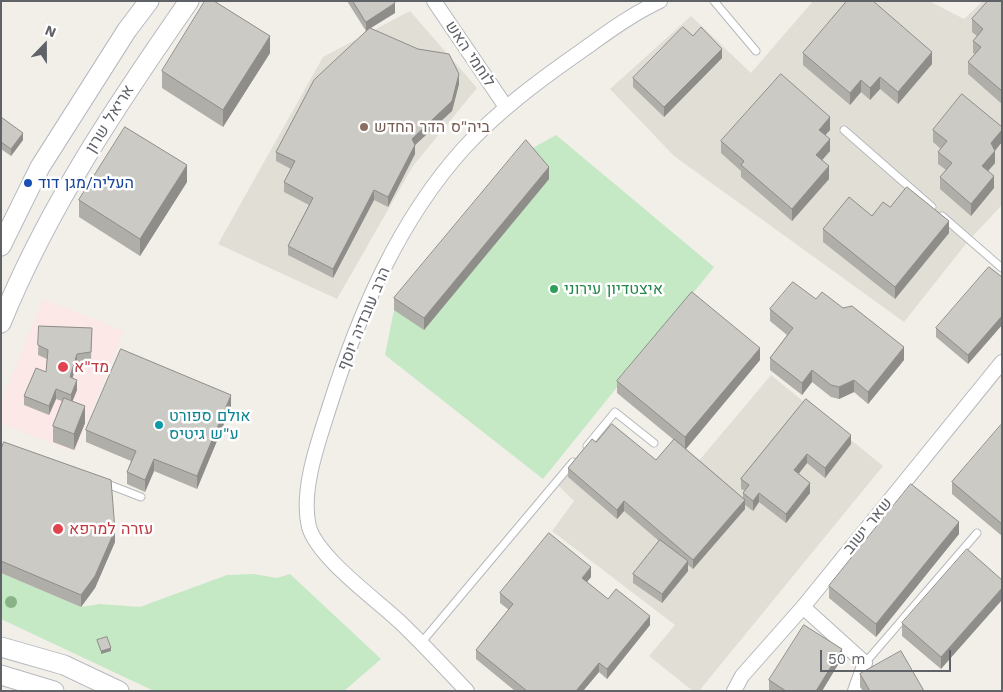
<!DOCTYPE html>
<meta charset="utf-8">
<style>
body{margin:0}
#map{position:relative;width:1003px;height:692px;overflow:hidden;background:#f1efe8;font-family:"Work Sans",sans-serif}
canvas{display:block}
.frame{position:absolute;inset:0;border:2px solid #5f6368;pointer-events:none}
.north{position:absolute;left:20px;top:20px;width:50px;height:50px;-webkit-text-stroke:4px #fff;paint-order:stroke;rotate:22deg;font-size:14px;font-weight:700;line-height:20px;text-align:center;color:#5f6368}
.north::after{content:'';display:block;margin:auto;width:18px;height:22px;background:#5f6368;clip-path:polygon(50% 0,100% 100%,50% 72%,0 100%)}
.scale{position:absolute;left:820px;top:650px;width:131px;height:22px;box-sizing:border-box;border:2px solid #5f6368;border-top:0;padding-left:6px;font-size:15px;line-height:18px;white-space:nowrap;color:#5f6368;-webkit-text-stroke:4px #fff;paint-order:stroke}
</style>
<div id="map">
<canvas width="1003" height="692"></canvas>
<div class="frame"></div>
<div class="north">N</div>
<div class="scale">50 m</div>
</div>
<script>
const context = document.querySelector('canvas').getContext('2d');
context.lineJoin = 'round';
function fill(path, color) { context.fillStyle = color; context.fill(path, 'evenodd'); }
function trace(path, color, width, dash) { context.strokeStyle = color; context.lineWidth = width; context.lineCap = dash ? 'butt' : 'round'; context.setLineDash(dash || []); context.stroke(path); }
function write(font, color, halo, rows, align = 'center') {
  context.font = font + ' "Work Sans",Heebo,sans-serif'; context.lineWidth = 5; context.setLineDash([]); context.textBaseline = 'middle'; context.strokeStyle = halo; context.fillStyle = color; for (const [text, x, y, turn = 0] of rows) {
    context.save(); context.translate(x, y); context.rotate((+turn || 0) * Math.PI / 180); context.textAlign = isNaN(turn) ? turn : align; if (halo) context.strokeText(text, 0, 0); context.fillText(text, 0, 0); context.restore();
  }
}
const education = new Path2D(`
 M813,1H929L964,19L983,1H1002V205L969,240L904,322L674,156L610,89L691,16L751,73Z
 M410,11L477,88L413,166L337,299L218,244L323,57Z
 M771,375L883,466L699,691H693L649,656L675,625L552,531L574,501L558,485L607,425L655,464L697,463Z`);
const medical = new Path2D(`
 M43,299L124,331L75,452L1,424V403Z`);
const green = new Path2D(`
 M556,135L714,267L543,479L385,355L394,310L526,152Z
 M1,573L81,607L100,604L140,607L227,575L253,574L277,578L290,574L381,659L344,691H154L1,619Z`);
const service = new Path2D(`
 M714,1L756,51
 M844,130L932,207
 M942,216L1002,268
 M587,446L615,412L654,443
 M102,482L141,497
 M421,643L573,462
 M865,663L977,533`);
const minor = new Path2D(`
 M434,1L506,107
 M803,607L865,663L855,691
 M467,691C445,668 424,645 401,623C377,600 318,558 309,527C300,490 319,440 330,405C359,313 399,220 464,148C497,112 537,82 577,54C604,35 630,15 660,1
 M734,691L742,676L803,607L1002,362`);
const secondary = new Path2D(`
 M1,246L40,167L127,30L149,1
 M1,323C48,207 118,103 189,1
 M1,647L64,665L119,691
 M1,675L54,691`);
const trees = [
 [11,602]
];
const wall = new Path2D(`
 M347,1H394L395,13L370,28L459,84L452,111L415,145V154L388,207L374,200L333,278L288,255V246L309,205L284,192V182L291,169L276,161V152L366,31Z
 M1002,1V104L968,74V62L975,54L973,53V41L977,36L972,32V19Z
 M693,36L722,58L664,117L633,87V78Z
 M270,53L223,127L162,88V71Z
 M803,53L932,64L898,104L880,89L870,100L861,92L850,105L803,65Z
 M1,117L23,140L11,156L1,149Z
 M1002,127V142L995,151V163L988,171L994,188L971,216L940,189V177L946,170L938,164V152L941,149L933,142V130Z
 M830,130L825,135L830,151L822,160L829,179L792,221L741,177V171L721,153V141Z
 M549,179L424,330L394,310V298Z
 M187,182L140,256L79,217V200Z
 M890,207L949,233L895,299L823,242V229L872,216Z
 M1002,277V325L968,364L936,337V328Z
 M816,299L904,360L868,404L854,392L839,399L831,397L812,382L802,395L770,370V358L787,335L770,321V309Z
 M39,326L92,328L91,362L77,363L72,378L77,390L72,401L85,423L74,450L53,442V426L62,401L56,399L49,415L24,405V396L46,372L47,359L38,355Z
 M760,360L686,449L743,498V493L745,491L741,489V479L806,399L851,444L825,478L807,463L798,474L810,493L786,523L759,502L753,511L745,505V509L693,569L688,565V571L662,603L633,583V574L659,541L624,511L617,519L568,477V468L596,442L656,460L674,440L617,393V381Z
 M231,407L197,489L154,471L145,492L127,484V472L131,461L86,442V430Z
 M1002,426V536L952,494V482Z
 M1,449L115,542L95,588L81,607L1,573Z
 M959,534L876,637L829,598V586Z
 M591,577L587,582L608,599L650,625L607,679L599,672L583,691H515L476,659V650L509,610L500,603V593Z
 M1002,580L941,669L902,636V623Z
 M842,658L822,691H771L769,690V680Z
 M860,674L924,691H863L860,687Z`);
const shadedWall = new Path2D(`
 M395,3V13L366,31V22Z
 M270,36V53L223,127V110Z
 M722,49V58L664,117V107Z
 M932,52V64L898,104V92Z
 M459,74V84L452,111L415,145V154L388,207V197L412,139Z
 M880,77V89L870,100V88Z
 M861,80V92L850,105V93Z
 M830,117V130L819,142V130Z
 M1002,130V142L991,155V143Z
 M23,133V140L11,156V149Z
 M830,139V151L816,167V155Z
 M995,151V163L982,178V166Z
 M187,165V182L140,256V239Z
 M829,166V179L792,221V209Z
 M549,167V179L424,330V318Z
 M994,176V188L971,216V204Z
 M374,190V200L333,278V269Z
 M949,221V233L895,299V287Z
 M1002,316V325L968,364V355Z
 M904,347V360L868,404V392Z
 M760,348V360L685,450V437Z
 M77,354V363L70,387V377Z
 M812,370V382L802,395V383Z
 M77,380V390L71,405V395Z
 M854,380V392L839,399V387Z
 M56,389V399L49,415V406Z
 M231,395V407L197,489V476Z
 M85,406V423L74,450V434Z
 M851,435V444L825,478V468Z
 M807,454V463L794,480V470Z
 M154,459V471L145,492V480Z
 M810,483V493L786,523V514Z
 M759,493V502L753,511V501Z
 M745,500V509L693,569V560Z
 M624,501V511L617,519V510Z
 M959,522V534L876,637V624Z
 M115,530V542L95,588L81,607V595Z
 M688,561V571L662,603V594Z
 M591,567V577L582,588V578Z
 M1002,588V600L941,669V657Z
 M650,616V625L607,679V669Z
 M111,648V651L101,654V651Z
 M842,649V658L822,691H816Z
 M599,663V672L583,691H576Z`);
const building = new Path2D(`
 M205,1H214L270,36L223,110L162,71Z
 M353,1H394L395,3L366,22Z
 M847,1H873L932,52L898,92L880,77L870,88L861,80L850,93L803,53Z
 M988,1H1002V91L968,62L981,47L973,41L983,29L972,19Z
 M683,27L693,36L701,27L722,49L664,107L633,78Z
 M370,28L418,49L449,54L459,74L452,101L412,139L415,145L388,197L374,190L333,269L288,246L313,198L284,182L295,161L276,152L314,80Z
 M781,74L830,117L819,130L830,139L816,155L829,166L792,209L741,165L744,161L721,141Z
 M962,94L1002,127V130L991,143L995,151L982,166L994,176L971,204L940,177L952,163L938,152L947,141L933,130Z
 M1,117L23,133L11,149L1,142Z
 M125,127L187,165L140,239L79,200Z
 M526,140L549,167L424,318L394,298Z
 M907,187L949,221L895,287L823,229L849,197L872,216L883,202L890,207Z
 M989,267L1002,277V316L968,355L936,328Z
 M793,282L816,299L822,292L843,308L852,306L904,347L868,392L854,380L839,387L831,385L812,370L802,383L770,358L793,328L770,309Z
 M692,292L760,348L685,437L617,381Z
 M39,326L92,328L91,352L77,354L70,377L77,380L71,395L56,389L49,406L24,396L36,368L46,372L48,350L38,345Z
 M121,349L231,395L197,476L154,459L145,480L127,472L136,451L86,430Z
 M64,398L85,406L74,434L53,426Z
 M806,399L851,435L825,468L807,454L794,470L810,483L786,514L759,493L753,501L743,493L749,485L741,479Z
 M612,424L656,460L674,439L745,500L693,560L624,501L617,510L568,468L592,439L596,442Z
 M1001,425L1002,426V524L952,482Z
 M4,442L111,480L115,530L95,576L81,595L1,561V449Z
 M911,484L959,522L876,624L829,586Z
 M549,533L591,567L582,578L608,599L616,589L650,616L607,669L599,663L576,691H527L476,650L513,604L500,593Z
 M660,540L688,561L662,594L633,574Z
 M967,549L1002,580V588L941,657L902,623Z
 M804,625L842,649L816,691H786L769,680Z
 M107,637L111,648L101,651L97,640Z
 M901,651L924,691H870L860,674Z`);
const markers = [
 [364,127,5,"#8d6e63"],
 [28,183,5,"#1a4fb4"],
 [554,289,5,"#2e9e5b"],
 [63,367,6,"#e0444e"],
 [159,425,5,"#0f9aa8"],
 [58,529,6,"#e0444e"]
];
const streetNames = [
 ["לוחמי האש",470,54,56],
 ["אריאל שרון",110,119,-58],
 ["הרב עובדיה יוסף",364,319,-67],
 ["שאר ישוב",868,526,-51]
];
const educationNames = [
 ["ביה\"ס הדר החדש",374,127]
];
const transitNames = [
 ["העליה/מגן דוד",38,183]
];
const leisureNames = [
 ["איצטדיון עירוני",564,289]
];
const healthNames = [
 ["מד\"א",74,367],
 ["עזרה למרפא",69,529]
];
const cultureNames = [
 ["אולם ספורט",169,416],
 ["ע\"ש גיטיס",169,434]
];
fill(education, '#e1ded6');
fill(medical, '#fce8e6');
fill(green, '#c5e8c5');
trace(service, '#b5b8bc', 9);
trace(minor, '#b5b8bc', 16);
trace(secondary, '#b6babf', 21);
trace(service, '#fff', 7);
trace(minor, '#fff', 14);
trace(secondary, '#fff', 19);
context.fillStyle = '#89b387';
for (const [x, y] of trees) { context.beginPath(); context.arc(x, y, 6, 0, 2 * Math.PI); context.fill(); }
fill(wall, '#afaea9');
fill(shadedWall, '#8f8d8a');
fill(building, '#cccac5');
trace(building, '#8f8d8a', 1);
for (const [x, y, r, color] of markers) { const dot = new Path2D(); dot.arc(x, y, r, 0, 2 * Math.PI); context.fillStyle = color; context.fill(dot); trace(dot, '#fff', 2); }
write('16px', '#5f6368', '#fff', streetNames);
write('16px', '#785e54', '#fff', educationNames, 'left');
write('16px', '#164399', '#fff', transitNames, 'left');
write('16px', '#27864d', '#fff', leisureNames, 'left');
write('16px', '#be3a42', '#fff', healthNames, 'left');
write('16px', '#0d838f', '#fff', cultureNames, 'left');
</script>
